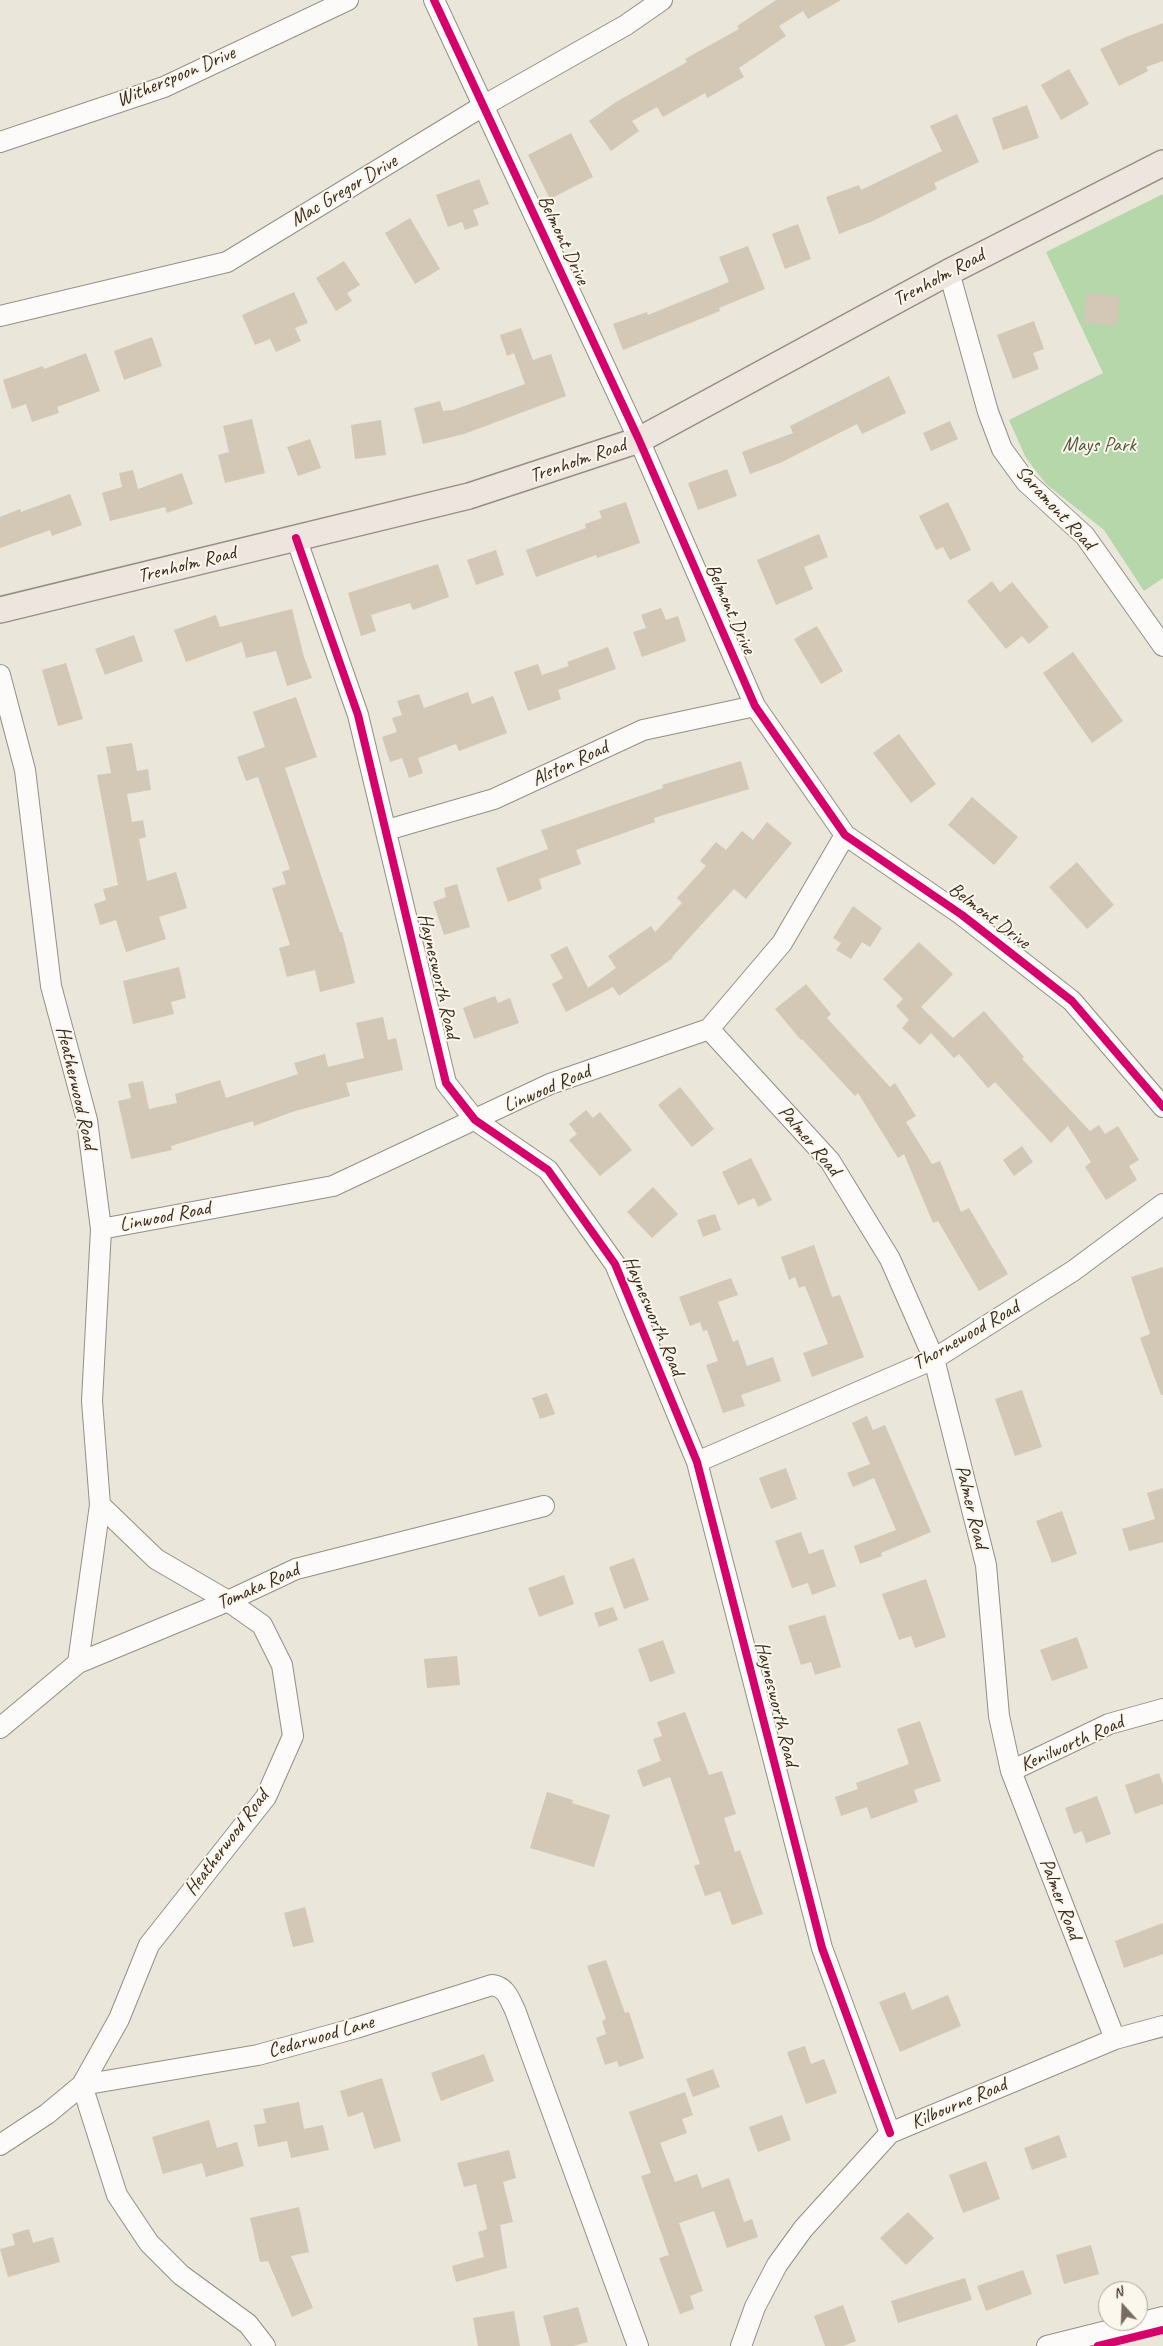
<!DOCTYPE html>
<style>
body{margin:0}
#map{position:relative;width:1163px;height:2346px;overflow:hidden;background:#eae6d9;font-family:Caveat,sans-serif}
canvas{display:block}
.north{position:absolute;left:1098px;top:2281px;width:50px;height:50px;box-sizing:border-box;background:#fbf7ec;border:1px solid #aea59a;border-radius:50%;rotate:340deg;font-size:14px;font-weight:700;line-height:20px;text-align:center;color:#3b2a1e}
.north::after{content:'';display:block;margin:auto;width:18px;height:22px;background:#786c5f;clip-path:polygon(50% 0,100% 100%,50% 72%,0 100%)}
</style>
<div id="map">
<canvas width="1163" height="2346"></canvas>
<div class="north">N</div>
</div>
<script>
const context = document.querySelector('canvas').getContext('2d');
context.lineJoin = 'round';
function fill(path, color) { context.fillStyle = color; context.fill(path, 'evenodd'); }
function trace(path, color, width, dash) { context.strokeStyle = color; context.lineWidth = width; context.lineCap = dash ? 'butt' : 'round'; context.setLineDash(dash || []); context.stroke(path); }
function write(font, color, halo, rows, align = 'center') {
  context.font = font + ' Caveat,sans-serif'; context.lineWidth = 4; context.setLineDash([]); context.textBaseline = 'middle'; context.strokeStyle = halo; context.fillStyle = color; for (const [text, x, y, turn = 0] of rows) {
    context.save(); context.translate(x, y); context.rotate((+turn || 0) * Math.PI / 180); context.textAlign = isNaN(turn) ? turn : align; if (halo) context.strokeText(text, 0, 0); context.fillText(text, 0, 0); context.restore();
  }
}
const green = new Path2D(`
 M1163,194V578L1144,591L1104,530L1046,484L1026,458L1009,420L1103,373L1046,252Z`);
const building = new Path2D(`
 M776,0H841L808,19L803,11L779,26L786,36L739,68L744,77L707,98L705,93L663,117L657,107L632,121L639,131L611,151L589,121L616,102L687,62L685,59L739,29L737,26Z
 M1163,23V61L1146,67L1148,71L1119,86L1100,49L1126,37Z
 M1069,69L1089,104L1061,120L1041,85Z
 M1027,105L1039,138L1003,150L992,118Z
 M957,114L979,162L934,183L937,189L873,221L839,234L826,197L859,185L861,190L942,151L930,126Z
 M571,133L593,177L550,199L528,155Z
 M479,179L489,204L473,210L479,225L465,230L462,222L448,227L436,195Z
 M410,218L440,269L415,284L385,233Z
 M798,224L811,259L785,269L772,234Z
 M748,246L765,289L719,308L720,311L623,350L613,324L647,312L648,315L729,282L719,257Z
 M344,261L360,285L347,293L352,301L336,311L316,278Z
 M294,292L308,323L295,328L301,341L276,352L270,339L255,345L242,315Z
 M1087,293L1120,296L1117,326L1084,323Z
 M1034,321L1044,349L1033,353L1039,369L1013,379L997,335Z
 M521,328L533,360L551,354L566,396L464,434L423,444L414,408L440,401L443,411L453,410L525,384L514,353L507,356L500,335Z
 M152,337L162,366L124,380L114,351Z
 M86,353L100,391L57,407L59,413L32,422L26,404L12,409L3,380L43,366L44,369Z
 M889,376L906,413L862,434L857,424L780,463L750,474L742,452L793,433L790,426Z
 M252,419L265,473L225,483L218,455L229,452L223,426Z
 M381,420L386,455L355,459L351,425Z
 M950,421L958,439L931,451L923,433Z
 M310,439L321,468L298,476L287,447Z
 M727,469L737,496L698,510L688,483Z
 M133,470L138,489L182,473L193,504L167,513L165,507L110,521L102,493L122,487L119,473Z
 M70,494L82,525L52,536L50,530L0,548V517L20,509L21,512Z
 M626,502L640,543L597,558L596,555L536,577L526,550L586,528L585,524L602,518L599,511Z
 M948,502L971,550L950,560L943,547L936,550L919,516Z
 M819,534L828,557L804,567L813,589L776,605L757,560Z
 M496,550L504,575L476,585L467,560Z
 M438,564L449,597L413,610L410,603L371,615L376,631L361,636L348,593Z
 M992,581L1000,592L1012,582L1049,627L1029,644L1022,636L1006,649L967,601Z
 M661,608L666,620L678,616L686,641L642,657L633,632L646,628L641,615Z
 M292,609L304,657L312,678L287,686L276,651L246,658L242,642L186,662L174,630L216,615L220,627Z
 M817,626L843,671L821,684L794,639Z
 M134,635L143,661L105,675L95,649Z
 M608,647L616,669L558,690L561,699L528,711L514,672L538,664L542,675L569,666L567,662Z
 M1073,652L1123,721L1092,743L1043,673Z
 M66,663L83,719L58,726L42,670Z
 M468,692L472,704L493,696L507,733L459,751L456,744L418,758L423,773L409,778L402,758L390,762L382,737L397,732L392,718L402,715L397,701L419,694L424,708Z
 M296,697L317,757L285,768L340,932H342L355,983L320,992L315,970L287,977L279,948L290,945L272,888L286,884L282,872L290,869L258,777L246,781L237,757L265,747L253,712Z
 M899,734L936,784L911,803L873,753Z
 M132,743L137,771L148,769L151,790L127,794L132,822L143,820L146,837L139,839L147,881L176,872L187,908L159,917L166,939L126,952L116,920L100,925L94,904L106,900L103,889L118,885L97,775L111,773L106,747Z
 M741,761L749,789L654,818L655,822L576,850L581,864L539,879L542,889L508,902L496,868L548,849L541,830L663,788L662,785Z
 M972,797L1018,837L994,865L948,825Z
 M767,822L792,843L746,899L734,889L672,957L673,958L619,996L613,987L566,1012L552,984L563,978L550,955L567,946L588,988L616,968L608,956L651,926L655,932L682,903L677,898L706,866L700,861L716,842L726,850L742,831L753,840Z
 M1077,862L1114,905L1087,929L1049,887Z
 M457,884L470,927L444,935L433,902L446,897L444,888Z
 M853,906L882,928L870,947L862,942L851,959L836,950L841,943L833,938Z
 M919,942L953,974L921,1007L953,1038L984,1011L1024,1057L1022,1059L1090,1131L1099,1125L1105,1134L1118,1126L1139,1160L1129,1166L1137,1180L1106,1200L1085,1167L1091,1162L1068,1126L1051,1143L995,1082L988,1088L959,1054L954,1058L931,1033L920,1045L902,1028L909,1020L896,1006L903,999L883,979Z
 M179,967L186,998L171,1002L174,1014L133,1024L123,981Z
 M806,984L831,1014L827,1018L890,1087L895,1083L916,1116L906,1122L932,1164L940,1161L961,1212L969,1208L1008,1274L979,1291L938,1221L933,1223L904,1154L898,1158L858,1093L855,1096L802,1039L801,1040L775,1009Z
 M495,996L498,1003L510,998L519,1023L474,1039L463,1008Z
 M383,1017L388,1040L396,1038L403,1070L346,1083L350,1096L292,1112L254,1126L253,1121L171,1146L172,1150L131,1159L118,1101L131,1098L128,1084L143,1081L149,1109L177,1103L175,1094L220,1080L226,1098L298,1074L294,1063L325,1054L328,1067L364,1058L356,1023Z
 M680,1087L714,1129L692,1147L658,1105Z
 M586,1110L593,1118L600,1112L632,1150L600,1176L569,1140L577,1134L569,1124Z
 M1022,1146L1033,1162L1014,1176L1003,1160Z
 M751,1158L772,1200L758,1207L754,1198L738,1205L722,1172Z
 M653,1187L678,1214L652,1238L627,1212Z
 M715,1214L721,1230L703,1237L697,1220Z
 M814,1245L832,1297L840,1295L864,1357L812,1377L803,1353L828,1344L805,1286L799,1288L795,1277L789,1280L781,1257Z
 M1163,1267V1395H1161L1140,1338L1150,1334L1131,1277Z
 M731,1278L738,1295L718,1302L733,1342L738,1340L747,1366L773,1357L781,1381L741,1395L745,1406L723,1413L706,1365L718,1361L707,1330L703,1331L700,1322L690,1326L679,1297Z
 M1022,1390L1042,1447L1015,1456L995,1399Z
 M547,1393L555,1414L540,1419L532,1398Z
 M867,1416L873,1430L885,1425L931,1532L881,1553L882,1556L860,1564L854,1546L896,1530L874,1478L853,1487L847,1473L870,1464L852,1423Z
 M786,1468L797,1499L771,1509L759,1478Z
 M1163,1488V1542L1129,1551L1122,1529L1155,1519L1147,1493Z
 M1062,1511L1077,1554L1052,1563L1036,1521Z
 M801,1532L809,1554L823,1549L836,1586L812,1595L808,1583L792,1588L775,1541Z
 M634,1558L649,1600L624,1609L609,1567Z
 M564,1575L574,1604L539,1617L528,1588Z
 M926,1579L946,1637L915,1648L911,1636L899,1640L882,1594Z
 M613,1607L618,1620L599,1627L594,1613Z
 M825,1615L841,1667L815,1675L811,1662L801,1665L788,1626Z
 M1077,1637L1088,1668L1052,1681L1040,1650Z
 M663,1640L675,1673L650,1682L638,1649Z
 M457,1656L460,1685L427,1688L424,1659Z
 M685,1712L709,1775L722,1771L736,1814L724,1818L735,1852L740,1850L763,1914L732,1925L720,1891L705,1896L694,1866L700,1864L670,1777L643,1787L637,1770L661,1761L653,1739L662,1736L657,1722Z
 M920,1721L941,1781L914,1790L918,1802L871,1819L867,1807L841,1816L835,1797L858,1789L856,1783L909,1764L897,1729Z
 M1159,1773L1163,1784V1804L1135,1814L1125,1785Z
 M547,1792L573,1800L572,1803L610,1815L594,1867L530,1848Z
 M1097,1796L1111,1834L1086,1843L1082,1831L1074,1834L1065,1808Z
 M305,1907L314,1942L293,1947L284,1913Z
 M1163,1923V1954L1124,1968L1115,1941Z
 M606,1960L625,2013L629,2012L644,2058L619,2067L617,2061L605,2065L596,2038L606,2034L602,2021L606,2019L587,1966Z
 M905,1992L912,2010L948,1995L961,2026L900,2052L879,2002Z
 M805,2046L811,2064L824,2059L837,2093L806,2104L787,2052Z
 M484,2054L494,2081L441,2101L431,2073Z
 M713,2069L720,2087L693,2097L686,2079Z
 M382,2078L401,2141L374,2149L363,2112L348,2117L340,2091Z
 M685,2092L693,2115L682,2119L687,2133L660,2143L675,2182L697,2174L702,2188L729,2178L744,2222L752,2219L758,2237L727,2248L714,2211L679,2223L703,2291L690,2296L694,2309L680,2314L659,2258L669,2255L641,2176L651,2173L629,2112Z
 M299,2102L304,2129L323,2125L329,2150L291,2158L287,2141L258,2147L254,2125L266,2123L263,2109Z
 M782,2115L791,2140L758,2152L749,2127Z
 M209,2120L217,2148L237,2142L244,2166L206,2177L202,2163L163,2174L152,2137Z
 M1059,2135L1067,2157L1032,2170L1024,2148Z
 M509,2150L516,2178L503,2182L513,2222L500,2225L507,2268L456,2282L452,2266L484,2257L478,2232L487,2229L476,2184L464,2187L457,2163Z
 M986,2161L1000,2199L963,2213L949,2175Z
 M299,2207L309,2252L291,2256L313,2308L292,2317L268,2261L260,2262L250,2218Z
 M908,2212L934,2238L906,2265L880,2238Z
 M29,2229L33,2243L53,2237L60,2262L8,2277L0,2249L15,2245L12,2234Z
 M1091,2245L1099,2274L1064,2284L1056,2255Z
 M1023,2270L1032,2294L986,2311L977,2286Z
 M965,2278L972,2300L898,2323L891,2301Z
 M843,2305L856,2341L843,2346H825L814,2316Z
 M578,2307L588,2342L573,2346H551L543,2316Z
 M514,2311L520,2346H478L473,2318Z`);
const minor = new Path2D(`
 M434,0L639,440L755,706L845,835L962,915L1072,1001L1163,1107
 M0,142L164,87L348,0
 M949,272L988,412L1002,449L1026,482L1085,536L1163,646
 M0,316L227,262L483,106L626,25L662,0
 M296,538L358,715L446,1083L475,1120L548,1170L615,1264L697,1462L822,1948L890,2133
 M0,675L25,770L51,986L87,1120L101,1229L92,1401L100,1505L78,1663
 M387,830L494,799L643,730L755,706
 M709,1029L830,1161L890,1259L934,1359L986,1565L999,1716L1011,1771L1115,2039
 M101,1229L333,1186L550,1084L709,1029L782,943L845,835
 M697,1462L934,1359L1073,1271L1163,1204
 M0,1728L78,1663L228,1601L296,1569L544,1506
 M1011,1771L1109,1724L1163,1709
 M0,2145L47,2114L82,2085L119,2019L149,1945L266,1797L293,1736L282,1665L262,1625L228,1601L156,1559L100,1505
 M265,2346L248,2324L181,2275L149,2243L117,2195L82,2085L258,2055L356,2028L492,1985C506,1987 509,1998 515,2010L638,2346
 M741,2346L755,2307L777,2265L803,2229L890,2133L1115,2039L1163,2026
 M1047,2346L1163,2317`);
const major = new Path2D(`
 M0,610L469,496L639,440L949,272L1163,163`);
const cycleway = new Path2D(`
 M434,0L639,440L755,706L845,835L962,915L1072,1001L1163,1107
 M296,538L358,715L446,1083L475,1120L548,1170L615,1264L697,1462L822,1948L890,2133
 M1098,2346L1163,2330`);
const streetNames = [
 ["Witherspoon Drive",176,77,-23],
 ["Mac Gregor Drive",344,191,-31],
 ["Belmont Drive",563,240,65],
 ["Trenholm Road",939,278,-28],
 ["Trenholm Road",578,461,-19],
 ["Saramont Road",1055,508,47],
 ["Trenholm Road",187,565,-14],
 ["Belmont Drive",730,609,66],
 ["Alston Road",570,764,-25],
 ["Belmont Drive",989,916,37],
 ["Haynesworth Road",438,976,77],
 ["Heatherwood Road",76,1088,77],
 ["Linwood Road",547,1089,-23],
 ["Palmer Road",809,1141,50],
 ["Linwood Road",165,1217,-11],
 ["Haynesworth Road",653,1316,67],
 ["Thornewood Road",966,1336,-30],
 ["Palmer Road",971,1507,76],
 ["Tomaka Road",258,1587,-24],
 ["Haynesworth Road",776,1704,76],
 ["Kenilworth Road",1072,1744,-24],
 ["Heatherwood Road",227,1843,-53],
 ["Palmer Road",1060,1899,69],
 ["Cedarwood Lane",321,2037,-16],
 ["Kilbourne Road",959,2104,-23]
];
const parkNames = [
 ["Mays Park",1099,446]
];
fill(green, '#b5d7a9');
fill(building, '#d3c7b6');
trace(minor, '#948f86', 22);
trace(major, '#948f86', 28);
trace(minor, '#fcfbf9', 20);
trace(major, '#eee6de', 25);
trace(cycleway, '#d6006c', 8);
write('20px', '#3b2a1e', '#fbf7ec', streetNames);
write('20px', '#535a3c', '#fbf7ec', parkNames);
</script>
